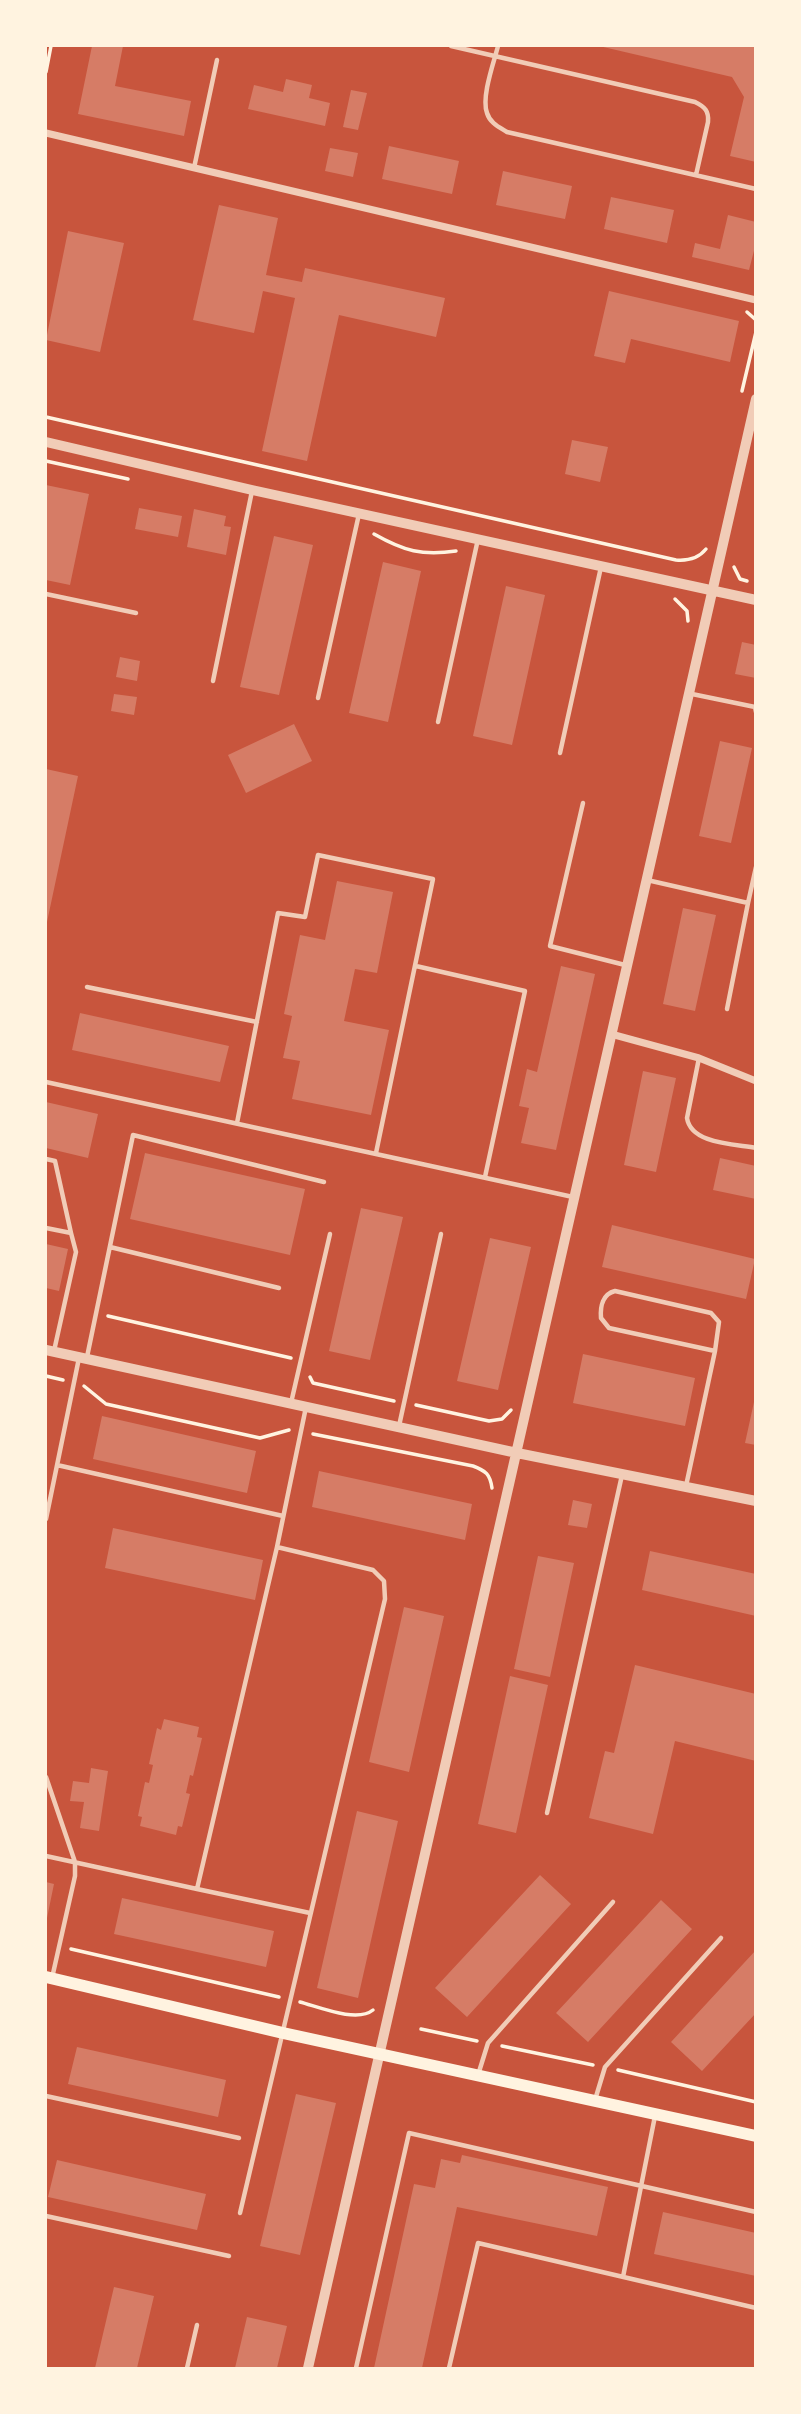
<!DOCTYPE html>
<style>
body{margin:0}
#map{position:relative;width:801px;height:2414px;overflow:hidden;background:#c8553d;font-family:"Exo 2",sans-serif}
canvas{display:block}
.frame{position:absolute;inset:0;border:47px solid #fff3e0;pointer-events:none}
</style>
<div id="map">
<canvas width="801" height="2414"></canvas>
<div class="frame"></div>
</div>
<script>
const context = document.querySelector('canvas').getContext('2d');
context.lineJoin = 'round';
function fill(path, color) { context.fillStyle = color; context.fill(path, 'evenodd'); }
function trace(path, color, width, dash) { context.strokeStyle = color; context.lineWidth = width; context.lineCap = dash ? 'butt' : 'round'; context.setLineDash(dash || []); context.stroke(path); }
const building = new Path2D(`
 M92,46H123L115,86L191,101L184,136L78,114Z
 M599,46H756V162L730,156L744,97L732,77Z
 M286,79L312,85L309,98L330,103L325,126L248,109L254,85L283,92Z
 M351,90L367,93L358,130L343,127Z
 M389,146L459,161L452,194L382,179Z
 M330,148L358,153L353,177L325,171Z
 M503,171L572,186L565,219L496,205Z
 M611,197L674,210L667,243L604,229Z
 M219,205L278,218L266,275L302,282L305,268L445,298L436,337L339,315L307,461L262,451L295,298L263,291L254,333L193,320Z
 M728,215L756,222V243L749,270L692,257L695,243L720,249Z
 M68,231L124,243L100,352L46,340Z
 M609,291L739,321L730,362L631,339L625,363L594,356Z
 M572,440L608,447L600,482L565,474Z
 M46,485L89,494L70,585L46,580Z
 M139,508L182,516L178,537L135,529Z
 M194,509L226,516L224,526L231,527L226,555L187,547Z
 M274,536L313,545L279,695L240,687Z
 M383,562L421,571L388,722L349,713Z
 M506,586L545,595L512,745L473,736Z
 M742,642L756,645V678L735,674Z
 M120,657L140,661L137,681L116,677Z
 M114,694L137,697L134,715L111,711Z
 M294,724L312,761L246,793L228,755Z
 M720,741L752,748L731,843L699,836Z
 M46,769L78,776L47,922H46Z
 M337,881L393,892L377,973L355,969L344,1021L389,1030L371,1115L292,1099L300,1061L283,1058L292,1016L284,1014L300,935L325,940Z
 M683,908L716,915L695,1011L663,1004Z
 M561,966L595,974L556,1150L521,1143L529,1108L519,1106L527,1069L537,1072Z
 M80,1013L229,1046L220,1082L72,1050Z
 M643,1071L676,1078L656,1172L624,1165Z
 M46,1102L98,1114L88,1158L46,1148Z
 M145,1153L305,1189L290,1255L130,1219Z
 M720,1158L756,1166V1199L713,1190Z
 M361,1208L403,1217L370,1360L329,1351Z
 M612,1225L755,1259L746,1299L602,1267Z
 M490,1238L531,1247L498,1390L457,1381Z
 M46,1244L68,1249L59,1291L46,1288Z
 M583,1354L695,1378L685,1426L573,1403Z
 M754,1402H756V1445L745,1443Z
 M102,1416L256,1451L247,1493L93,1459Z
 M319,1471L472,1504L465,1540L312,1507Z
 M573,1500L592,1504L587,1528L568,1525Z
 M113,1528L263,1560L255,1600L105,1568Z
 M650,1551L756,1574V1616L642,1590Z
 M538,1556L574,1563L550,1677L514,1669Z
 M404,1607L444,1616L409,1772L369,1762Z
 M635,1665L756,1694V1761L675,1741L653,1834L589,1818L605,1751L614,1753Z
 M510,1676L548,1685L516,1833L478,1824Z
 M164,1719L199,1727L197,1737L202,1738L193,1776L190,1775L186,1793L190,1794L182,1827L178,1826L176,1835L140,1826L142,1817L138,1816L145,1782L149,1783L153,1765L149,1764L157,1728L161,1730Z
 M91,1768L108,1771L99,1831L80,1828L84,1802L70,1801L73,1781L89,1783Z
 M357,1811L398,1821L358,1998L317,1988Z
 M540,1875L571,1904L467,2017L435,1988Z
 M46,1882L54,1884L47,1918H46Z
 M122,1898L274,1931L266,1967L114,1934Z
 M661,1900L692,1929L588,2042L556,2013Z
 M756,1950V2013L702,2071L671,2042Z
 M77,2047L226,2080L218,2117L68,2084Z
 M296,2094L336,2103L300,2255L260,2246Z
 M462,2155L608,2187L597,2236L457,2207L422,2368H374L414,2184L435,2188L441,2159L460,2163Z
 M57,2160L206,2194L197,2230L48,2197Z
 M663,2212L756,2233V2276L654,2254Z
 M114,2287L154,2296L137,2368H95Z
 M247,2317L287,2326L277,2368H235Z`);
const path = new Path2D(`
 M46,72L51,46
 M747,312L756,320
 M742,391L756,332
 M46,417L676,560C688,561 698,559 706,549
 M46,461L128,479
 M374,534C404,551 422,556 456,551
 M734,567L740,579L747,581
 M675,599L687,611L688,621
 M108,1316L291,1358
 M46,1376L63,1380
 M310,1377L313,1383L394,1401
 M84,1386L106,1404L260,1438L289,1430
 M416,1405L489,1421L502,1419L511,1410
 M313,1434L473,1466C486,1471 490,1474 492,1488
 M71,1949L279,1997
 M300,2002C319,2007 357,2023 373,2010
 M421,2029L477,2041
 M502,2046L593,2065
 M618,2070L756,2102`);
const service = new Path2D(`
 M451,46L695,102C705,107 709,111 708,122L696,175
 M498,46C494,62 481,97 487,113C490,123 499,127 507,132L756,189
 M194,168L217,60
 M46,594L136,613
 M213,681L252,491
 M692,694L755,707L756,712
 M318,698L359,514
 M438,722L478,539
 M560,753L601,567
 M583,803L550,946L625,965
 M647,880L748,903L756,867
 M416,966L525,991L485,1177
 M87,987L257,1022
 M727,1009L748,903
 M699,1058L687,1118C691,1144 734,1144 756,1148
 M46,1082L573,1197
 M237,1123L278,913L305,917L318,855L433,879L376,1153
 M46,1159L55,1161L71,1233
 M46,1228L71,1233L76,1252L54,1351
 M110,1247L279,1288
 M87,1357L133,1135L324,1182
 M291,1403L330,1234
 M399,1426L441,1234
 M57,1465L283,1516
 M686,1486L715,1351L609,1328L601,1318C600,1306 603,1294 615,1291L711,1313L719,1322L715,1351
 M46,1519L79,1358
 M277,1547L197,1889L310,1913
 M46,1777L75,1862V1876L52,1978
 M547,1813L622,1475
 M46,1856L197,1889
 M478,2075L488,2043L613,1902
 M46,2096L239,2138
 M595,2100L605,2067L721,1938
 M240,2213L385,1599L384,1581L373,1570L277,1547L306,1407
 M46,2216L229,2256
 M623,2277L655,2116
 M187,2368L197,2325
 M356,2368L409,2133L756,2212
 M449,2368L478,2243L756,2308`);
const minor = new Path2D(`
 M46,133L756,300
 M611,1034L699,1058L756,1081`);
const tertiary = new Path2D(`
 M46,442L252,490L756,600
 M46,1350L517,1453L756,1501
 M308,2368L756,399`);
const secondary = new Path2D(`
 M46,1977L283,2033L756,2136`);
fill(building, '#d67c66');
trace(path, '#fff3e0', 3.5);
trace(service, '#f1ccb7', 4.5);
trace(minor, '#f1ccb7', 7);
trace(tertiary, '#f1ccb7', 10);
trace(secondary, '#fff3e0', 12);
</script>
